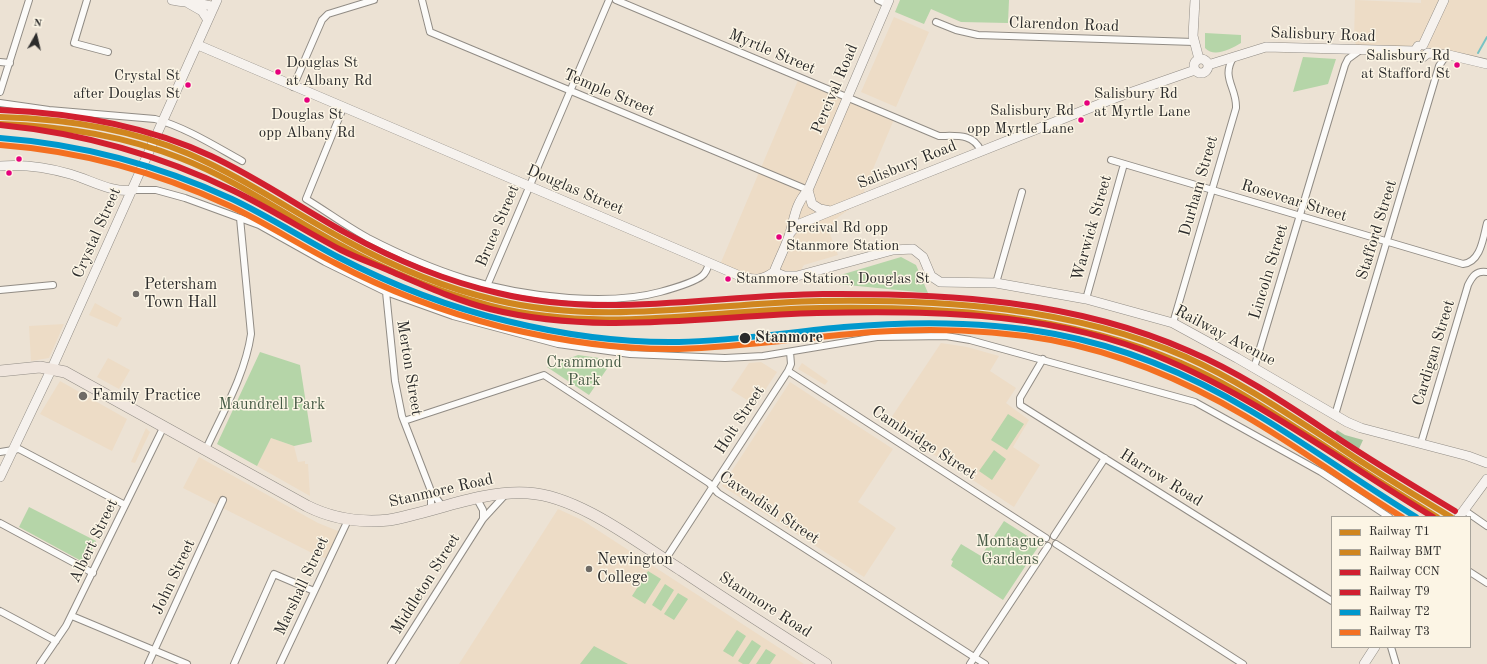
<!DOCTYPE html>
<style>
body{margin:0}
#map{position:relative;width:1487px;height:664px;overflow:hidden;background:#ece2d4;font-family:"Old Standard TT",serif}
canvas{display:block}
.legend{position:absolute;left:1331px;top:516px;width:140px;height:132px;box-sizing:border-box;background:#fcf5e5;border:1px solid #a8a49b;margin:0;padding:5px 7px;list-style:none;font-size:12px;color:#2b2b2b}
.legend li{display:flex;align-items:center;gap:8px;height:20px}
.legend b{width:20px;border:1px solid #a8a49b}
.north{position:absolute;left:16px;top:16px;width:40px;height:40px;-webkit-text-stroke:3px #fcf5e5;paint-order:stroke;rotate:8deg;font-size:11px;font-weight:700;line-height:16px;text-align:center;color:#2b2b2b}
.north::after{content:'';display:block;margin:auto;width:14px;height:18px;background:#2b2b2b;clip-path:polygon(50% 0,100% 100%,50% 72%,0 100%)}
</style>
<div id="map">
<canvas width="1487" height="664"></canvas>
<ul class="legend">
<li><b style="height:5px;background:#d0861f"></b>Railway T1</li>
<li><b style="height:5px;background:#d0861f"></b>Railway BMT</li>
<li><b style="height:5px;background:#d11f2f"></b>Railway CCN</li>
<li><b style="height:5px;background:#d11f2f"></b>Railway T9</li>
<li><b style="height:5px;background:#0098cd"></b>Railway T2</li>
<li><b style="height:5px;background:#f37021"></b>Railway T3</li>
</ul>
<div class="north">N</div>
</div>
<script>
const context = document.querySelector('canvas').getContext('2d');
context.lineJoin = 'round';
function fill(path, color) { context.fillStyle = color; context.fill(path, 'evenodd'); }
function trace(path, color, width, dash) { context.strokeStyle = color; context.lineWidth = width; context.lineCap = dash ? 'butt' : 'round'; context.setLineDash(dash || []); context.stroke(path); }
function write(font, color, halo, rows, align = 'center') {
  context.font = font + ' "Old Standard TT",serif'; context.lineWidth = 3; context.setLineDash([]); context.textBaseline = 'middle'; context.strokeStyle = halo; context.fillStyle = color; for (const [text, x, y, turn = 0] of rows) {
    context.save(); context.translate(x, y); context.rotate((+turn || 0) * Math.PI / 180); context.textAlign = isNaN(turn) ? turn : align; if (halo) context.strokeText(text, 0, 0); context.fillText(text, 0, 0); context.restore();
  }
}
const built = new Path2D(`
 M1355,0L1421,3V0H1487V37L1474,60L1415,51H1359L1354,40Z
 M894,17L929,32L896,107L861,92Z
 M799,78L895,117L865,188L864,192L866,197L833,221L837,231L830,234L838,255L804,265L797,276L774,272L762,279L719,267Z
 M95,303L122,318L117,327L89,315Z
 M64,324L49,358L31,361L29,326Z
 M941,343L967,347L999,356L990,371L1016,388L1006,403L1029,420L1013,447L1040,465L1014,507L887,424Z
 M108,358L130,370L119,389L97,377Z
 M761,362L777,372L755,405L731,390L749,363Z
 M802,363L828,381L825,385L798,369Z
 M60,381L127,419L112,451L40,414Z
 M790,382L893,449L858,502L896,528L864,577L722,486Z
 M146,428L150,432L135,463L131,462Z
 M271,438L294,446L298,462L305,461V464H308L310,496L257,466Z
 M199,457L318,523L343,533L331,560L316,555L183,488Z
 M558,509L582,520L804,664H459Z`);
const green = new Path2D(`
 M900,0H1009L1008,23L961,22L931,9L924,24L895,12Z
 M1205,33L1241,35V43C1231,49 1214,58 1205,48Z
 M1303,57L1336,59L1328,84L1293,92Z
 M901,257L916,265L928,293L817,282Z
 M260,352L300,365L312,442L294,446L271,438L257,466L217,444Z
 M578,355L613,360L589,395L547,367Z
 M1008,414L1024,424L1007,450L991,440Z
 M994,450L1006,459L992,480L979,471Z
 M29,507L96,541L85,563L19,527Z
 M1004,521L1040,544L1003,600L951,566L953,561L951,560L961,544L981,556Z
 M648,571L661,579L645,604L632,596Z
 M665,584L674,590L661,611L652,605Z
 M678,593L688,599L674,620L664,614Z
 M737,630L746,636L733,657L723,651Z
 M752,640L761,646L749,664H743L738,661Z
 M594,646L628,664H580Z
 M766,649L776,655L770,664H756Z`);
const forest = new Path2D(`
 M1337,430L1345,435L1363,440L1357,453L1332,438Z`);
const stream = new Path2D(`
 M1478,53L1487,37`);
const street = new Path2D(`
 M87,0L74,43L108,52
 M422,0L430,32L808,190
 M616,0L939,136C956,136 973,133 981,151
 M878,0L887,4
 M936,22L956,30L978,35L1194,42
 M0,62L10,63
 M293,87L322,20L328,14L374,0
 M0,92L29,0
 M0,103L49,110L155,119C185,127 215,146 242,161
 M343,108L306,199C326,211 346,226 368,238C434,272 494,293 569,298C599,300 631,300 660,292C671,289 693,283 702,276C706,273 708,267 709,263
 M1111,160L1463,264C1481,262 1483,238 1487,223
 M133,190H156L185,198L259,225L325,262L386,292L453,316L558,344L630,354L725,358L763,356L877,337L946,336L970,340L1195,402L1321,472L1389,517
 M996,283L1022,192
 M487,286L609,0
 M0,290L53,285
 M386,292L395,381L402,416L431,491L443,507
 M1086,299L1124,164
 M1173,323L1236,108C1237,88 1221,78 1233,58
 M1043,359L1020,398V405L1332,601
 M1254,368L1345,65L1348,59L1359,51
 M788,371L1046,538
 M1335,415L1439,66L1443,60L1449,55
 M404,421L544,375L709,483L718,493L985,664
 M1421,443L1468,285C1472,277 1476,270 1487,272
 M206,449C223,412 245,375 251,334L240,218
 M0,452L19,449L125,505
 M477,499L483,510V519
 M431,510V491
 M1464,510L1487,526
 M0,523L93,573
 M1054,536L1105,458
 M1056,544L1243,664
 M665,560L788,371L791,364L790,352
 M1470,572L1487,583
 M0,611L56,641
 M72,616L187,664
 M1391,647L1396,664
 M40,664L66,626L164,426
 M148,664L223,500
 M234,664L274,574L314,591
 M280,664L348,520
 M391,664L483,519L505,495
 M970,664L1048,546`);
const secondary = new Path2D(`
 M172,0C186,3 200,2 214,7
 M1195,0L1193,36L1199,59
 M188,3L202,11L208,20
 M198,45L740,276C754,281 763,280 774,272
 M1423,45L1444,0
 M1418,46L1415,51L1419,57H1423L1428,53
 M1428,53L1449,55L1487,64
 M1194 66a7 7 0 1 1 14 0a7 7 0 1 1-14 0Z
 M1208,65L1266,47L1415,51
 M0,166C25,164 46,167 70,174C91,180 111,193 133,190
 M808,190L812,204L820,209L830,211
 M790,233L797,225L831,211L1115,98L1195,70
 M774,272L784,276H797L893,250L913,249L923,257L931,276L940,282L996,283L1086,299L1173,323L1237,358L1347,422L1361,428L1468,456L1487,463
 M774,272C779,259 786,246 790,233C795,216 795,205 808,190L889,0
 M0,477L52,368L217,0
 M1459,517L1487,479
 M1364,664L1375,647`);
const highway = new Path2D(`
 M0,371L40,367L65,372L307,506C333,519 360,523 389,520C435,512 481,490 528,493C579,496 638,543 681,570C729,602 777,633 826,664`);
const rail1 = new Path2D(`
 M0,117C65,119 129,128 189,154C244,178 293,212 345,240C392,266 444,288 496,300C603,326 712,303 820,301C943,299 1072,307 1186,357C1237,380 1285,412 1333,443C1371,469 1411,493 1451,517`);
const rail2 = new Path2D(`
 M0,124C62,126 122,135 180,158C237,180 288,217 342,246C388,272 439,292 491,306C599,334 710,310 820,308C941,306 1068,314 1181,363C1228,383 1271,412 1314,439C1355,466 1396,492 1437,517`);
const rail3 = new Path2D(`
 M0,110C73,113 145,125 211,156C258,178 301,208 346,233C393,259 445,281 498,293C605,319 714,295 823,294C946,293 1074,300 1189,351C1241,373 1289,406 1336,437C1375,463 1415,487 1455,511`);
const rail4 = new Path2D(`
 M0,125C82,133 160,155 234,191C271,209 305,231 341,250C357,258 374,264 390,271C423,285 455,300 490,309C598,336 708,316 817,313C925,310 1040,312 1142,350C1247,390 1337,459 1433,517`);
const rail5 = new Path2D(`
 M0,138C81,144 158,165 232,199C268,216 302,238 338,257C392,285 448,307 507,321C564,335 621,343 679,342C734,341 789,332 844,327C914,321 986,321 1055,334C1124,347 1191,375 1251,411C1307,444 1360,483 1416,517`);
const rail6 = new Path2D(`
 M0,145C80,151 157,172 230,206C266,223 299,245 335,263C388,291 444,312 502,327C560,341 619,350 679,349C744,347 808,337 873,332C932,328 993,330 1051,340C1119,353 1186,381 1245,416C1299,447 1349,485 1402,517`);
const markers = [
 [1457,65,3.5,"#e5007d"],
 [278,72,3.5,"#e5007d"],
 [188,85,3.5,"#e5007d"],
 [307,100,3.5,"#e5007d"],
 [1087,103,3.5,"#e5007d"],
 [1081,120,3.5,"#e5007d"],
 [19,159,3.5,"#e5007d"],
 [9,173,3.5,"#e5007d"],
 [779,237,3.5,"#e5007d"],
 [728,279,3.5,"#e5007d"],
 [136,294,4,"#6f6b66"],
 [745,338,6,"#2b2b2b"],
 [83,396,5,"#6f6b66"],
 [589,569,4,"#6f6b66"]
];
const busNames = [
 ["Salisbury Rd",1450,56,"right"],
 ["at Stafford St",1450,74,"right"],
 ["Douglas St",286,63],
 ["at Albany Rd",286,81],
 ["Crystal St",180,76,"right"],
 ["after Douglas St",180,94,"right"],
 ["Salisbury Rd",1094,94],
 ["at Myrtle Lane",1094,112],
 ["Salisbury Rd",1074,111,"right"],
 ["opp Myrtle Lane",1074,129,"right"],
 ["Douglas St",307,115,"center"],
 ["opp Albany Rd",307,133,"center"],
 ["Percival Rd opp",786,228],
 ["Stanmore Station",786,246],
 ["Stanmore Station, Douglas St",736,279]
];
const streetNames = [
 ["Clarendon Road",1064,25,2],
 ["Salisbury Road",1323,35,2],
 ["Myrtle Street",772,52,23],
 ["Percival Road",835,89,-67],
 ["Temple Street",609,93,23],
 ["Salisbury Road",907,165,-22],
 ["Durham Street",1199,186,-74],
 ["Douglas Street",575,190,23],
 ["Rosevear Street",1294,201,17],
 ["Bruce Street",498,226,-67],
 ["Warwick Street",1092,228,-74],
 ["Stafford Street",1377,230,-73],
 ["Crystal Street",97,233,-66],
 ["Lincoln Street",1269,272,-73],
 ["Railway Avenue",1225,336,28],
 ["Cardigan Street",1434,353,-73],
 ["Merton Street",409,368,81],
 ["Holt Street",740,420,-57],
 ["Cambridge Street",924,443,33],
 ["Harrow Road",1161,478,32],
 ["Stanmore Road",441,491,-13],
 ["Cavendish Street",769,508,34],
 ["Albert Street",94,541,-64],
 ["John Street",174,577,-65],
 ["Middleton Street",426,584,-58],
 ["Marshall Street",302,586,-65],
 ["Stanmore Road",765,605,33]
];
const poiNames = [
 ["Petersham",144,285],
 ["Town Hall",144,303],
 ["Family Practice",92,396],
 ["Newington",597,560],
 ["College",597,578]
];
const stopNames = [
 ["Stanmore",755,338]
];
const parkNames = [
 ["Crammond",584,363],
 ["Park",584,381],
 ["Maundrell Park",272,405],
 ["Montague",1010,542],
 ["Gardens",1010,560]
];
fill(built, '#eddcc6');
fill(green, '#b5d5a8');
fill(forest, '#a7c69e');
trace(stream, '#78c3c4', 2);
trace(street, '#918c85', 8);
trace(secondary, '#918c85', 10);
trace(highway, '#918c85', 12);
trace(street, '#fcfbf9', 6);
trace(secondary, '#f6f2ee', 9);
trace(highway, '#efe5dd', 11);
trace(rail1, '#d0861f', 6);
trace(rail2, '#d0861f', 6);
trace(rail3, '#d11f2f', 6);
trace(rail4, '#d11f2f', 6);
trace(rail5, '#0098cd', 6);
trace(rail6, '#f37021', 6);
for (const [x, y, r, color] of markers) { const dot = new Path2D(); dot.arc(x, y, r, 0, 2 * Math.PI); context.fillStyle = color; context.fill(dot); trace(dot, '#fcf5e5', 1.5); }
write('15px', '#2b2b2b', '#fcf5e5', busNames, 'left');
write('16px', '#2b2b2b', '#fcf5e5', streetNames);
write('16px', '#2b2b2b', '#fcf5e5', poiNames, 'left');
write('bold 16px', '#2b2b2b', '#fcf5e5', stopNames, 'left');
write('16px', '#475b46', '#fcf5e5', parkNames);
</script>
